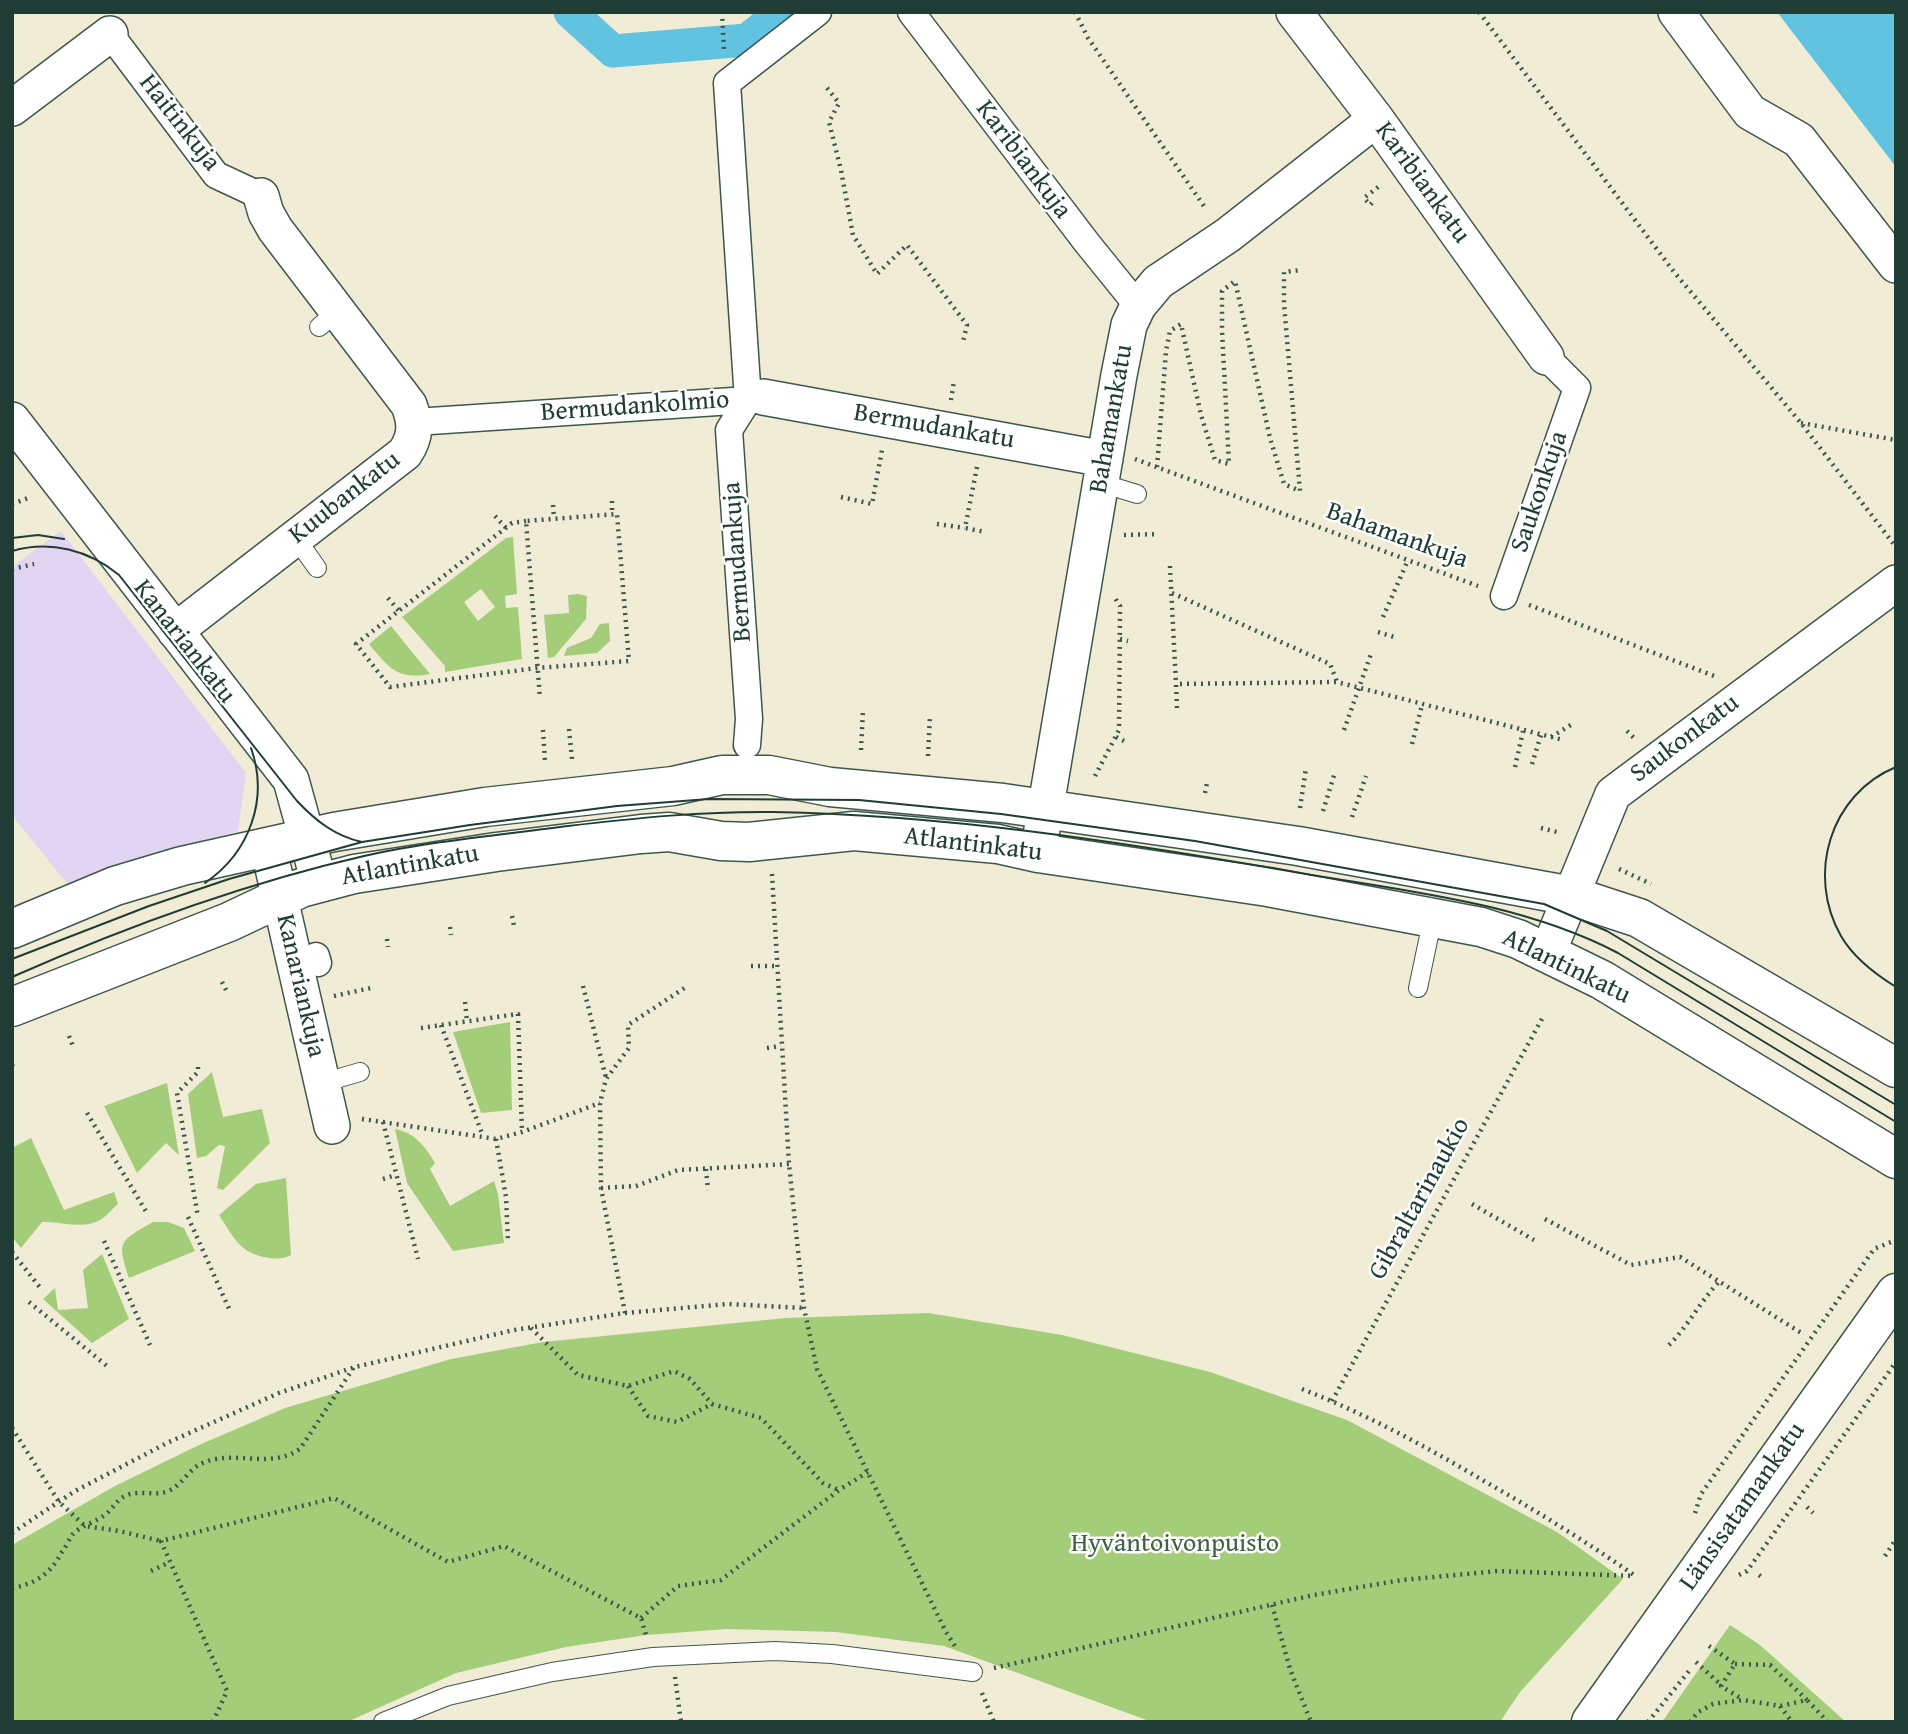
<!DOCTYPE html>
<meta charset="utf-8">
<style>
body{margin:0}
#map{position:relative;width:1908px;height:1734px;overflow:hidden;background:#f1ecd6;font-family:"Gentium Book Plus",serif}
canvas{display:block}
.frame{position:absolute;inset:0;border:14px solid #1f3d34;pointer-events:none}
</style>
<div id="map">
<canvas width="1908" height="1734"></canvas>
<div class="frame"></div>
</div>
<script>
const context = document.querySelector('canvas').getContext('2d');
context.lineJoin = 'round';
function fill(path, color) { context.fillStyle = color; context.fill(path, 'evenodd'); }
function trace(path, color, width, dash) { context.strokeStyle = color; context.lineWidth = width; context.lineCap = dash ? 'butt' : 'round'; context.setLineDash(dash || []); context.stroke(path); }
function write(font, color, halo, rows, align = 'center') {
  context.font = font + ' "Gentium Book Plus",serif'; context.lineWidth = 5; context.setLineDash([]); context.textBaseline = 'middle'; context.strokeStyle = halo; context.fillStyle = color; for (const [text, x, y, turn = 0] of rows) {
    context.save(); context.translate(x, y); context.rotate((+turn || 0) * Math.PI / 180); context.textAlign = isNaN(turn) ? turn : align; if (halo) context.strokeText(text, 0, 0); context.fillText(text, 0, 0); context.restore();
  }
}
const built = new Path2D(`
 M61,531L246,773L238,831L69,886L12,815V567Z`);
const green = new Path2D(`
 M513,537L517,594L505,596L506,608L518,607L522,659L445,672V666L402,617L506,538ZM481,589L495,607L478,621L464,602Z
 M578,594L587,596L586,619L554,657L548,658L544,615L569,613L568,595Z
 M609,623L610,641L597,653L564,656L567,648L591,638L600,624Z
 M391,626L430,674C397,680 389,668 369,644Z
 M510,1022L512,1110L481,1113L453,1032Z
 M212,1072L223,1117L262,1109L270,1143L223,1190L217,1188L225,1146L219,1145L206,1156L197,1158L188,1094Z
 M167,1083L179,1155L166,1143L137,1173L104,1106Z
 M395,1129C414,1132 426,1147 435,1163L430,1169L450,1206L494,1181L498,1194L504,1243L453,1251L407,1183Z
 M31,1138L64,1210L114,1192L118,1204C112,1209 107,1216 100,1220C83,1230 61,1221 42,1222L21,1248L12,1237V1148Z
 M286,1178L291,1255C283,1259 278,1259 269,1258C239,1253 235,1239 219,1215L256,1184Z
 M153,1222H168L184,1228L195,1251L129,1278C117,1240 119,1242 153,1222Z
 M102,1254L129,1319L92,1343L43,1299L55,1288L58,1310L88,1308L83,1270Z
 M928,1313L1062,1335L1210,1372L1347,1420L1557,1532L1623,1579L1520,1692L1500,1722H1152L944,1646L836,1632L727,1629L646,1635L566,1647L456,1673L347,1722H12V1545L115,1486L199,1445L285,1408L451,1359L543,1342L786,1318Z
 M1730,1625L1760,1645L1846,1722H1662Z`);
const water = new Path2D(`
 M1777,12H1896V167Z`);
const canal = new Path2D(`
 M570,12L613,51L747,40L782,12`);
const path = new Path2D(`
 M722,12L724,50
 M1075,12L1088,38L1206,209
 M1479,12L1674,272L1801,423L1896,547
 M827,88L839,103L829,122L841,170L853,235L877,274L907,245L967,325L963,342
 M1372,203L1370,205L1364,198L1382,184
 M951,400L954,381
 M1801,423L1896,440
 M1135,459L1478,586
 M977,467L965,528L985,532
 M1157,467L1166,351L1170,331L1181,324L1201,415L1215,460L1229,464L1222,330V291L1235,281L1270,438L1284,484L1300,491L1284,304V272L1301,270
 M841,497L872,504L882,450
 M612,501V515
 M12,504L31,497
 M553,505L554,519
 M495,516L506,528
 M526,521L512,523L356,644L390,687L537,668L629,661L617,514L526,521L540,698
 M937,524L965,528
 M1124,535L1159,534
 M1170,566L1176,684
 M12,569L34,564
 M1172,593L1330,664L1337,682
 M388,598L399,611
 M1529,605L1717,677
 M1383,617L1408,560
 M1378,632L1394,637
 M1120,639L1128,641
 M1177,708L1176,684L1337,682L1563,740
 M569,729L572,759
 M543,730L545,762
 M1344,730L1371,654
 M1627,731L1634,738
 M1116,737L1124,741
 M1551,737L1574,723
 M1412,744L1422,705
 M861,750L863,711
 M928,756L930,715
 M1532,764L1541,735
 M1515,767L1523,731
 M1095,776L1119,730L1120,606L1115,598
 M1205,793L1207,783
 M1300,808L1306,768
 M1323,811L1335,772
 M1352,817L1366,776
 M1541,828L1561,833
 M1619,869L1651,884
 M772,874L789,1164L804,1308L817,1369L946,1632L955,1646
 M512,916L514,926
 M450,927L451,935
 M387,939L388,947
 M751,966H777
 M222,982L227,992
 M583,986L606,1078
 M334,996L371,988
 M465,1002L467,1021
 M441,1025L483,1136
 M421,1028L518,1014L522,1132
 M69,1036L73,1046
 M767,1048L781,1046
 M12,1065L15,1070
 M198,1067V1072L177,1093L198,1217
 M87,1113L147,1213
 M362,1119L496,1139L522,1132L600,1103
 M383,1122L418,1259
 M496,1139L506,1197L508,1242
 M706,1169L708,1190
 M383,1179L396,1175
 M601,1188L636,1186L678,1170L789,1164
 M1472,1204L1534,1240
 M188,1217L230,1311
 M1545,1219L1631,1265L1680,1257L1803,1334
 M104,1241L150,1345
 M12,1252L42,1290
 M29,1302L107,1366
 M625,1313L601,1188L600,1103L606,1079L629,1048L628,1025L686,987
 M531,1328L578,1375L628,1386L674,1371L690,1379L712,1404L761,1418L823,1483L839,1490
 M1669,1345C1688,1326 1700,1302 1718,1283
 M628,1386L648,1416L677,1422L712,1404
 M1302,1389C1366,1414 1425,1446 1484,1481C1535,1510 1585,1541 1634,1575
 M1332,1401L1543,1017
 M12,1428L59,1502L85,1526L119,1531L161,1541
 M1807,1507L1813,1513
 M1695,1513L1701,1494L1874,1249L1896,1240
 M12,1533L75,1491L169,1442L279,1393L355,1367L514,1330L625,1313L728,1304L804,1308
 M1885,1556L1896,1539
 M151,1571L170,1562
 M1739,1575L1747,1571L1896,1362
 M1759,1575L1763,1578
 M12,1588C36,1584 51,1573 62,1552C66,1547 69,1539 73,1534C82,1525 96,1522 106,1514C113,1508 117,1500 125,1496C139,1489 154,1497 168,1491C186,1484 187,1464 216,1459C244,1454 273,1467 300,1449L354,1367
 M1272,1605L1290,1669L1311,1722
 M641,1618L678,1586L721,1580L839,1490L868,1472
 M1709,1646L1735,1664L1721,1686L1742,1699
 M1696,1662L1721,1685
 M1735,1664L1770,1665L1807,1700
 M994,1668L1314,1595L1402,1580L1498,1571L1635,1576
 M675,1677L681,1722
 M982,1693L994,1722
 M1780,1706L1792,1722
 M213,1722L227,1691L161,1541L334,1498L448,1562L504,1546L641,1618L646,1635
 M1648,1722L1689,1671
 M1690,1722L1698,1712L1713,1704L1743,1700L1780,1706L1807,1700L1828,1722`);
const service = new Path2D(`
 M319,327L338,311
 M1101,483L1137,494
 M295,537L317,568
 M1418,988L1433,917
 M322,1083L360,1072
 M383,1722L448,1696L552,1672L653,1657L775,1651L832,1654L973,1672`);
const pedestrian = new Path2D(`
 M911,12L1087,243L1138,306
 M110,34L216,175L261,196
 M415,422L748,400L727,83L818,12
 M1504,596L1577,388L1546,357
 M747,745L749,719L729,430L748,400L758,398
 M316,956L318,963`);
const minor = new Path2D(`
 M1294,12L1376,119L1546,357
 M1676,12L1750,112L1799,140L1896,265
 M12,108L110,34
 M763,397L1105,459
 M12,420L291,780L319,882
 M175,631L405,453C416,436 416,424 409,405L275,229L266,213L261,196
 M268,846L332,1126
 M1038,853L1119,375L1129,325L1138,306L1158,282L1228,235L1376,119
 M1548,952L1613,794L1896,583`);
const tertiary = new Path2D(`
 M12,929L115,886L182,866L334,832L485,807L673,786L722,775H769L830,787L1003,803L1298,846L1572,896L1639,918L1896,1068
 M12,1007L229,922L301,888L354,874L496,852L641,834L669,832L721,841L749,842L854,831L998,844L1038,853L1268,887L1481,927L1518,939L1602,980L1896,1159
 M1591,1722L1896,1293`);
const tram = new Path2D(`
 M12,538L38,535L64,539
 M12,551C50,540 89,550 119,575L297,801C316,821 335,836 362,842
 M1896,767C1830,794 1806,875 1841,936C1853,957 1875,974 1896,987
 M205,883C250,852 269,799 251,748
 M12,959L149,906L229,879L362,842L470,825L617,806L709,799L859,800L1001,814L1195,841L1544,904L1607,931L1896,1105
 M12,977C123,928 246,883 364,856C431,841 500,835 568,826C636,818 705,811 774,812C945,815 1115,841 1283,870C1394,890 1517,900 1618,953L1896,1122`);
const streetNames = [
 ["Haitinkuja",179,123,52],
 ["Karibiankuja",1023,160,53],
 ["Karibiankatu",1422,183,54],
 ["Bermudankolmio",635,407,-4],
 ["Bahamankatu",1112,419,-80],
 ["Bermudankatu",934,427,10],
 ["Saukonkuja",1540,492,-71],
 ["Kuubankatu",345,498,-38],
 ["Bahamankuja",1397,536,20],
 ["Bermudankuja",738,562,-94],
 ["Kanariankatu",184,642,52],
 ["Saukonkatu",1685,739,-37],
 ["Atlantinkatu",973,845,7],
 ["Atlantinkatu",410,866,-10],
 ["Atlantinkatu",1566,967,26],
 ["Kanariankuja",300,986,77],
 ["Gibraltarinaukio",1420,1199,-61],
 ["Länsisatamankatu",1743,1507,-55]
];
const parkNames = [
 ["Hyväntoivonpuisto",1175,1544]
];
fill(built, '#e2d4f3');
fill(green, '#a4cd79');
fill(water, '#61c3df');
trace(canal, '#61c3df', 33);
trace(service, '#3e574c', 20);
trace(pedestrian, '#3e574c', 29);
trace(minor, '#3e574c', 38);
trace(tertiary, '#3e574c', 41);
trace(path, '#3e574c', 4.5, [2, 5]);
trace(service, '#fff', 18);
trace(pedestrian, '#fff', 26);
trace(minor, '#fff', 35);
trace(tertiary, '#fff', 38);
trace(tram, '#1f3d34', 2);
write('26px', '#1f3d34', '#fff', streetNames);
write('26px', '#406145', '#fff', parkNames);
</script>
